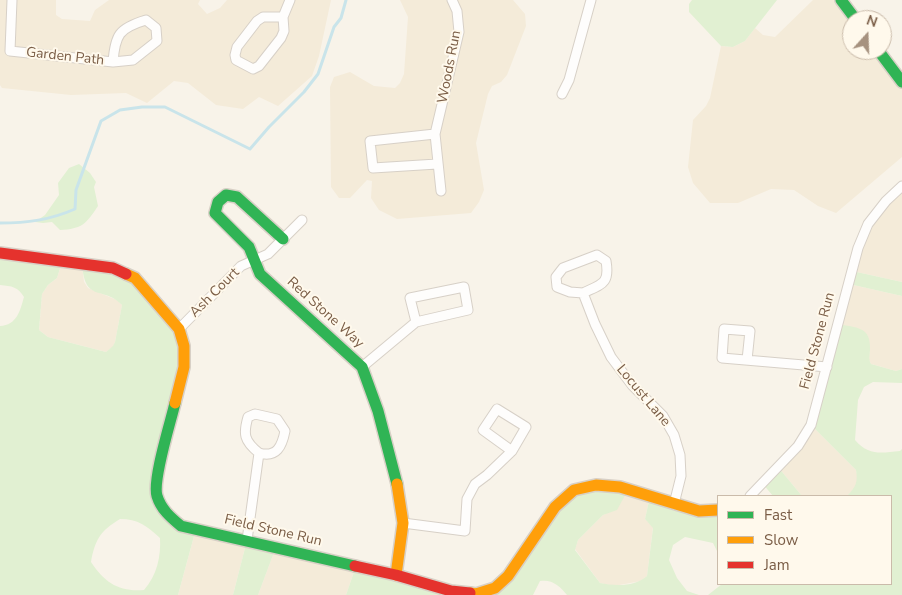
<!DOCTYPE html>
<style>
body{margin:0}
#map{position:relative;width:902px;height:595px;overflow:hidden;background:#f8f3e9;font-family:"Nunito Sans",sans-serif}
canvas{display:block}
.legend{position:absolute;left:717px;top:495px;width:175px;height:90px;box-sizing:border-box;background:#fff9ec;border:1px solid #cabbaa;margin:0;padding:6px 9px;list-style:none;font-size:15px;color:#7a5d46}
.legend li{display:flex;align-items:center;gap:10px;height:25px}
.legend b{width:25px;border:1px solid #cabbaa}
.north{position:absolute;left:842px;top:10px;width:50px;height:50px;box-sizing:border-box;background:#fff9ec;border:1px solid #cabbaa;border-radius:50%;rotate:20deg;font-size:14px;font-weight:700;line-height:20px;text-align:center;color:#7a5d46}
.north::after{content:'';display:block;margin:auto;width:18px;height:22px;background:#a6927f;clip-path:polygon(50% 0,100% 100%,50% 72%,0 100%)}
</style>
<div id="map">
<canvas width="902" height="595"></canvas>
<ul class="legend">
<li><b style="height:6px;background:#30b455"></b>Fast</li>
<li><b style="height:6px;background:#ff9f0a"></b>Slow</li>
<li><b style="height:6px;background:#e5322d"></b>Jam</li>
</ul>
<div class="north">N</div>
</div>
<script>
const context = document.querySelector('canvas').getContext('2d');
context.lineJoin = 'round';
function fill(path, color) { context.fillStyle = color; context.fill(path, 'evenodd'); }
function trace(path, color, width, dash) { context.strokeStyle = color; context.lineWidth = width; context.lineCap = dash ? 'butt' : 'round'; context.setLineDash(dash || []); context.stroke(path); }
function write(font, color, halo, rows, align = 'center') {
  context.font = font + ' "Nunito Sans",sans-serif'; context.lineWidth = 4; context.setLineDash([]); context.textBaseline = 'middle'; context.strokeStyle = halo; context.fillStyle = color; for (const [text, x, y, turn = 0] of rows) {
    context.save(); context.translate(x, y); context.rotate((+turn || 0) * Math.PI / 180); context.textAlign = isNaN(turn) ? turn : align; if (halo) context.strokeText(text, 0, 0); context.fillText(text, 0, 0); context.restore();
  }
}
const residential = new Path2D(`
 M0,0H56V15L62,19L90,21L95,10L109,0H200L198,4L207,14L220,8L227,0H331L319,56L312,76L278,106L259,97L243,109L216,105L188,83L174,81L147,103L126,93L71,95L2,88L0,85Z
 M400,0H513L525,14L526,26L507,75L501,82L492,86L488,94L476,143L484,190L479,202L471,213L397,219L379,210L371,198L372,181L367,180L350,198H339L331,187L330,87L334,77L350,72L374,86L395,88L400,83L404,74L408,17Z
 M813,0H841L852,20V50H878L902,82V157L836,213L818,206L794,190L771,189L738,203H710L693,183L688,167L693,120L706,106L710,98L721,46L733,47L745,41L755,28L763,35L775,37Z
 M902,186V282L852,271L868,224Z
 M62,262L82,264L84,282L88,288L117,300L122,305L115,342L113,347L106,352L48,337L39,330L42,294L48,285L57,278Z
 M849,284L902,296V369L896,371L871,364L868,358L870,352L838,324Z
 M811,425L856,470L858,478L856,488L847,496H802L778,467Z
 M628,490L650,496L645,519L653,527L647,576L641,581L614,586L600,583L575,549L578,540L603,515L609,512Z
 M196,529L247,540L233,595H178Z
 M276,547L356,566L346,595H258Z`);
const green = new Path2D(`
 M692,0H777L745,41L733,47L721,46L689,12V4Z
 M79,164L90,173L96,182L94,187L98,206C86,224 82,229 60,230L52,222L43,223L35,222L45,215L59,195L58,183L69,168Z
 M0,253L62,262L57,278L48,285L42,294L39,330L48,337L106,352L113,346L115,342L122,305C103,285 85,304 82,264L135,278L184,346L158,473L166,514L196,529L178,595H0V326C17,325 20,311 24,297C18,287 12,286 0,285ZM120,519C138,519 147,526 160,538C161,557 157,575 144,590C119,592 105,583 91,562C95,540 100,531 120,519Z
 M852,271L902,282V296L849,284Z
 M838,324C856,328 871,326 870,349C870,356 868,358 871,364L896,371L902,369V383L873,382L864,387L858,400L855,440C869,456 881,453 900,451L902,449V595H708L722,584H891V496H847C856,487 858,482 856,470L811,425Z
 M778,467L802,496H773L762,483Z
 M574,490H628L617,510L603,515L578,540L575,550L600,583C615,586 635,587 647,576L653,528L645,519L650,496L718,510V553L713,543L685,537L673,545L669,560L677,578L687,591L699,595H567C560,586 552,579 540,581L533,595H346L356,566L451,591L495,588Z
 M247,540L276,547L258,595H233Z`);
const stream = new Path2D(`
 M0,223C27,223 50,220 75,209L76,190L101,121L120,110L142,107H165L250,149L269,127L304,92L318,74L334,27L341,18L346,0`);
const street = new Path2D(`
 M12,0L10,51L113,62L133,60L157,41L156,28L146,20C119,28 115,35 113,62
 M283,17H263L257,21L237,47L235,55L236,60L253,69L259,66L281,38L284,31L283,17L290,0
 M562,94L569,80L591,0
 M435,134L370,141L373,168L437,164
 M441,191L435,134L459,32L457,11L452,0
 M583,293L570,292L557,287L556,277L563,268L597,255L606,261C610,284 602,284 583,293L595,324L611,357L632,385L663,416L674,435L680,455L681,476L674,504
 M179,329L241,266L268,254L302,220
 M747,360L750,331L724,329L722,358L827,367
 M362,367L416,322L468,310L464,287L410,298L416,322
 M750,496L798,446L811,425L858,248L868,224L886,201L902,186
 M403,523L465,531L467,499L475,484L487,475L512,451L526,427L497,409L483,430L512,451
 M247,540L259,453C244,441 243,434 248,417L255,414L277,419L285,431C282,446 277,458 259,453`);
const fast = new Path2D(`
 M841,0L856,20
 M878,50L902,82
 M283,239L237,197L226,195L218,202L215,213L249,247L260,274L362,367L378,411L397,484
 M175,403C171,421 152,480 157,496C161,509 170,517 181,526L355,566`);
const slow = new Path2D(`
 M126,274L135,278L179,329L184,346V367L175,403
 M396,575L403,523L397,484
 M470,593L476,594L495,588L508,576L555,507L574,490L596,485L620,487L699,511L718,510`);
const jam = new Path2D(`
 M0,253L113,268L126,274
 M355,566L396,575L451,591L470,593`);
const streetNames = [
 ["Garden Path",65,57,6],
 ["Woods Run",450,67,-79],
 ["Ash Court",215,293,-45],
 ["Red Stone Way",325,313,42],
 ["Field Stone Run",818,341,-75],
 ["Locust Lane",643,396,50],
 ["Field Stone Run",273,531,13]
];
fill(residential, '#f4ebd9');
fill(green, '#e1f0d2');
trace(stream, '#c9e4ea', 3);
trace(street, '#d7d0c7', 11);
trace(fast, '#d8d0c6', 14);
trace(slow, '#d8d0c6', 14);
trace(jam, '#d8d0c6', 14);
trace(street, '#fefdfc', 9);
trace(fast, '#30b455', 11);
trace(slow, '#ff9f0a', 11);
trace(jam, '#e5322d', 11);
write('14px', '#7a5d46', '#fff9ec', streetNames);
</script>
